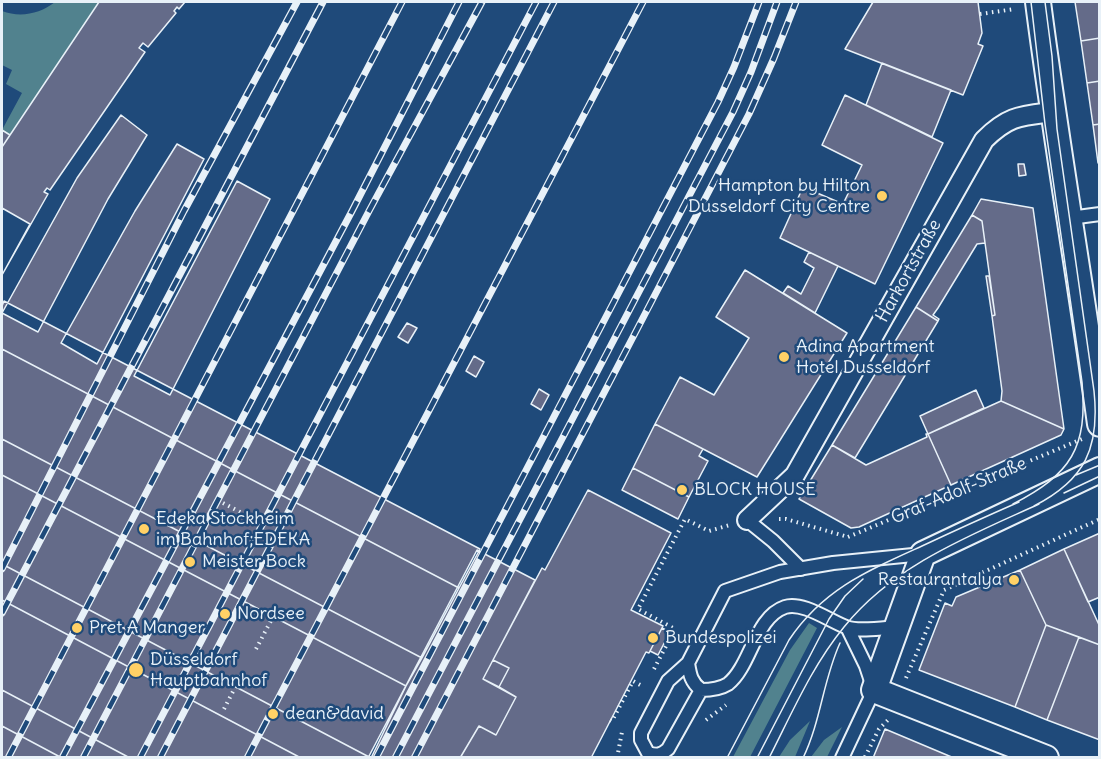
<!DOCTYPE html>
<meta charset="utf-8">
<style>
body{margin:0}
#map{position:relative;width:1101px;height:759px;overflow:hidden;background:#1f4a7a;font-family:Delius,sans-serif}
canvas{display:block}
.frame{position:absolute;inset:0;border:3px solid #e8f1f8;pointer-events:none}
</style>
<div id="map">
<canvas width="1101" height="759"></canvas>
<div class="frame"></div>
</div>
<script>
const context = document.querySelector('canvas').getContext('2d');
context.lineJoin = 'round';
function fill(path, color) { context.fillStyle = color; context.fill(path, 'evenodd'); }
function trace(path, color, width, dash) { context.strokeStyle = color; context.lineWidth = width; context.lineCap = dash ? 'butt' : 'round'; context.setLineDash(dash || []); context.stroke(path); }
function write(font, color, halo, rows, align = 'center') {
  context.font = font + ' Delius,sans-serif'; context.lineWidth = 5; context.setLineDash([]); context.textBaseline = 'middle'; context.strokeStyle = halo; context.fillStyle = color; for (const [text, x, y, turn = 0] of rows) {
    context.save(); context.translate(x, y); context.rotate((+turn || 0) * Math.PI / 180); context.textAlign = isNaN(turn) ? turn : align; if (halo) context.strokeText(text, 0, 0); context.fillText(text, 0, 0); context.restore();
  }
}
const green = new Path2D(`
 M55,2H99L10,135L2,130L22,93L6,84L12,70L2,65V11C20,18 40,14 55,2Z
 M809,623L817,628L750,757H733L790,650Z
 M810,721L795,757H779L790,740Z
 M842,727L827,757H811L824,740Z`);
const building = new Path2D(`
 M99,2H185L179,9L177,7L174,11L176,13L148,47L143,43L139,48L145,52L50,190L47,188L44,192L48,194L2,275V147Z
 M873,2H978L982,33L978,44L983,46L963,95L845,49Z
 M1075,2H1100V38L1081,41Z
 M1100,38V81L1087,83L1081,41Z
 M882,63L951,90L932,137L866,105Z
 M1100,81V124L1093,125L1087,83Z
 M845,95L943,143L875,284L780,238L803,187L843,204L862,165L822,145Z
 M121,115L147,135L108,199L38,332L2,313L77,178Z
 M1100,124V163H1098L1093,125Z
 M2,130L10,135L2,147Z
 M177,144L204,159L97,364L61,343L135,211Z
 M1018,164H1024L1026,175L1019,176Z
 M237,181L270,199L170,395L134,376Z
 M981,199L1033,208L1064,429L1001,401L1002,391L992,316L995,315L982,221L972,215Z
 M2,208L30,224L2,275Z
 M972,215L982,221L985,243L977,244L938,308L933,315L939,319L938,321L916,307Z
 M809,252L838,266L815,313L783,293L788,286L801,294L814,268L804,262Z
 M745,270L847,333L757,477L655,424L680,377L714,395L749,338L716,317Z
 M986,276H989L995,315L992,316Z
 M4,301L480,549L459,588L2,349V306Z
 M916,307L938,321L855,458L832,445Z
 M407,323L417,328L408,343L398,337Z
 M2,349L459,588L422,658L2,439Z
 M474,356L484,362L476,377L466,371Z
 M539,389L549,395L541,410L531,404Z
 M976,390L984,408L928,434L920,416Z
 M1001,401L1064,429L1061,435L951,485L928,434Z
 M655,424L703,449L699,456L708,461L689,497L633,468Z
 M926,434H928L951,485L859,527L851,528L799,499L832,445L866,465L927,437Z
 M2,439L422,658L406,686L2,475Z
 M633,468L689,497L678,519L622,490Z
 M2,475L406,686L371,758L2,564Z
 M588,490L671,533L631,610L663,626L649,653L646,652L591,758H460L479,726L496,735L516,697L499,687L509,668L493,660L542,568L545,570Z
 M1100,533V597L1088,602L1064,549Z
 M1064,549L1100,627V645L1046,625L1020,570Z
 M477,550L535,580L483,679L516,697L496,735L479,726L460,758H368Z
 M2,564L371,758H301L2,600Z
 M1020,570L1046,625L1015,707L919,670L945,603L952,606L956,597Z
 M2,600L301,758H130L2,690Z
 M1046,625L1079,637L1047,720L1015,707Z
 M662,628L670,632L658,655L650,651Z
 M1079,637L1100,645V740L1047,720Z
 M493,660L509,668L499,687L483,679Z
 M2,690L130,758H62L2,726Z
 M2,726L62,758H2Z
 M885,729L954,758H873Z`);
const path = new Path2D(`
 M980,14L1015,9
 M223,503L257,521
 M779,519H786L848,537
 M848,537L1082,439
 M256,649L275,613
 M654,669L675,629L638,609L685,519L709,531L730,525
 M906,678L944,590L1100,519
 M224,709L243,672
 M610,720L612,721L633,681L644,687
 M706,720L726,705
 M865,757L879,729L888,720
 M617,758L622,732`);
const service = new Path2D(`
 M1070,218L1100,214
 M747,520L773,541L801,569
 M688,663C690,675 691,682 701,690C710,690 720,689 728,684C751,666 755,617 785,607C802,601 830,621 846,627C857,632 884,628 896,627
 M701,690L668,749C661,755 657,756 648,753L641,740V733L668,681L688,663L725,591L780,572L833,563L923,554
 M842,758L874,690L866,666L848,629`);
const pedestrian = new Path2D(`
 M747,520L795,475L984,140C1008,116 1020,116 1052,112`);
const minor = new Path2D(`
 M1038,2C1056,143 1081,283 1100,424
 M1046,758L874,690L923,554L1100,470`);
const tram = new Path2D(`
 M1076,475L1100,465
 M1064,493L1100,476
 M1013,504C1071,474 1088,448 1082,382L1045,124L1031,2
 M1034,506C1085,480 1100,448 1094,391L1057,129L1052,56L1045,2
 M727,758L789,640C823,589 869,570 922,546C954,531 987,516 1019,502
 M757,758L829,619L845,596L863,579
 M769,758C792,713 812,666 844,627C894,565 969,536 1039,504
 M803,758C821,721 823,680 840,643`);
const rail = new Path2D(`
 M2,569L184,211L297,2
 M2,613L323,2
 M8,758L402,2
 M62,758L352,211L459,2
 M83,758L369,211L482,2
 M140,758L536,2
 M160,758L554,2
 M247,758L643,2
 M376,758L718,102L734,67L759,2
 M395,758L733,112L751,72L777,2
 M414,758L749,114L774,58L796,2`);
const markers = [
 [882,196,6,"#ffd166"],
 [784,357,6,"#ffd166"],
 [682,490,6,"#ffd166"],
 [144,529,6,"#ffd166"],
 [190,562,6,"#ffd166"],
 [1014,580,6,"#ffd166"],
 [225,614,6,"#ffd166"],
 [77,628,6,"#ffd166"],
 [653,638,6,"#ffd166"],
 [136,670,8,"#ffd166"],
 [273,714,6,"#ffd166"]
];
const poiNames = [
 ["Hampton by Hilton",870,186,"right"],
 ["Dusseldorf City Centre",870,207,"right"],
 ["Adina Apartment",796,347],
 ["Hotel Dusseldorf",796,368],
 ["BLOCK HOUSE",694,490],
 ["Edeka Stockheim",156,519],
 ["im Bahnhof;EDEKA",156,540],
 ["Meister Bock",202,562],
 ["Restaurantalya",1002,580,"right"],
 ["Nordsee",237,614],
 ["Pret A Manger",89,628],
 ["Bundespolizei",665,638],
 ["Düsseldorf",150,660],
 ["Hauptbahnhof",150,681],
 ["dean&david",285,714]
];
const streetNames = [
 ["Harkortstraße",909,271,-61],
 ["Graf-Adolf-Straße",959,491,-23]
];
fill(green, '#51828e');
fill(building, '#646b89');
trace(building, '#e8f1f8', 1.5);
trace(service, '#e8f1f8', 16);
trace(pedestrian, '#e8f1f8', 22);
trace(minor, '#e8f1f8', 28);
trace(path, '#e8f1f8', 4, [1.5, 4.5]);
trace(service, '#1f4a7a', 12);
trace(pedestrian, '#1f4a7a', 18);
trace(minor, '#1f4a7a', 24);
trace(tram, '#e8f1f8', 1.5);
trace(rail, '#e8f1f8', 7);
trace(rail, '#1f4a7a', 4.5, [14]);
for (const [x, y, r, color] of markers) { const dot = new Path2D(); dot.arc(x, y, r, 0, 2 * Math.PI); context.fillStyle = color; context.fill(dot); trace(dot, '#1f4a7a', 2); }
write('18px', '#e8f1f8', '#1f4a7a', poiNames, 'left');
write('18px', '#e8f1f8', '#1f4a7a', streetNames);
</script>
